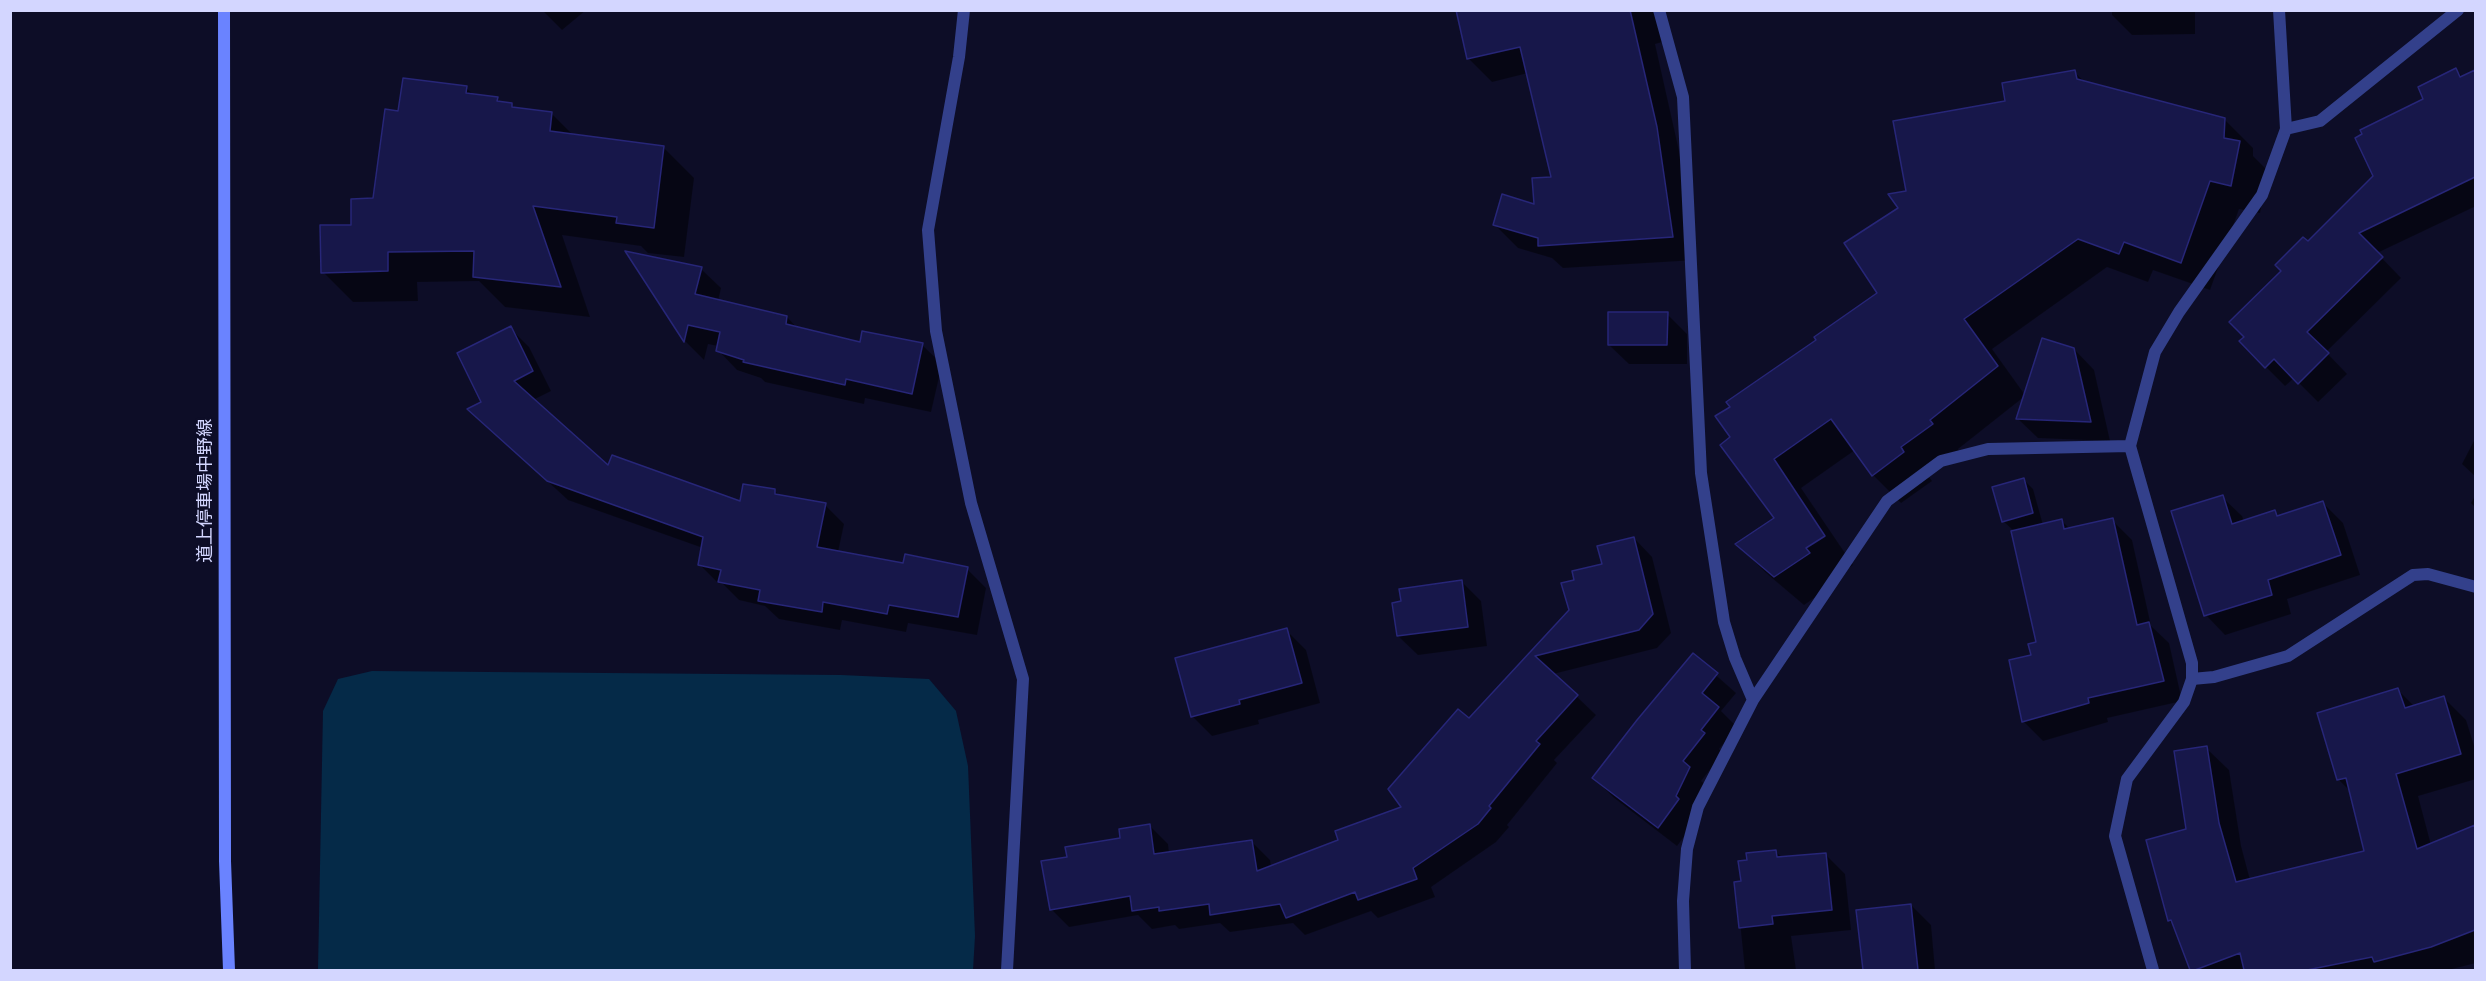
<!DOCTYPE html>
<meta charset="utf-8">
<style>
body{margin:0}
#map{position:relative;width:2486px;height:981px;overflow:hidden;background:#0d0d27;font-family:Jost,sans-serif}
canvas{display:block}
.frame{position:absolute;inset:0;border:12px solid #d3d6ff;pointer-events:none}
</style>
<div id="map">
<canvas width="2486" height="981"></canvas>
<div class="frame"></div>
</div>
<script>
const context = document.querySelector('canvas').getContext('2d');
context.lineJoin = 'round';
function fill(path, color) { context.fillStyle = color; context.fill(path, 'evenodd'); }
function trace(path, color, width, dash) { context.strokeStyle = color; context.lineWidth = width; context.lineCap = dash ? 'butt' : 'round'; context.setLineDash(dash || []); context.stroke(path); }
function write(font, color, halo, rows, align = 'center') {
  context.font = font + ' Jost,"Noto Sans JP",sans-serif'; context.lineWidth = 4.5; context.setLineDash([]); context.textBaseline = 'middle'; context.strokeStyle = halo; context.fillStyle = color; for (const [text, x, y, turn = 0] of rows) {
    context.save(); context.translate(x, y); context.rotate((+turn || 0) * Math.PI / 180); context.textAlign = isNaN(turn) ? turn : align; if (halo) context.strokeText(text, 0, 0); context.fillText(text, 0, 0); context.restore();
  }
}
const water = new Path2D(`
 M372,671L841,675L929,679L956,711L968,766L975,936L973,970H318L323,711L338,679Z`);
const shadow = new Path2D(`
 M542,10H586L562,30Z
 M1457,10H1659L1666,41L1655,44L1679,151L1696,260L1563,268L1552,258L1518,248L1495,225L1536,206L1553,178L1528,73L1492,82L1469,59Z
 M2112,10H2195V34L2132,35L2112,15Z
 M2456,70L2464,78L2476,72V206L2377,253L2401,278L2326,352L2347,374L2318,402L2294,378L2285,386L2241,342L2283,271L2375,176L2425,100Z
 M2074,72L2085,82L2225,120L2253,148V156L2268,171L2260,213L2239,209L2210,290L2153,270L2148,282L2107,267L1992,349L2025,395L2074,349L2094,370L2110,441L2038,438L2018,419L2025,396L1958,449L1961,454L1929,477L1932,481L1901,503L1873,475L1855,450L1801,488L1853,565L1834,578L1837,582L1804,605L1765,572L1737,544L1776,518L1732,438L1818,340L1879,293L1900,209L1907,192L2007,102Z
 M466,88L474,95L497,99L502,103L512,105L516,109L551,113L574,136L664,148L694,178L684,257L648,253L641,246L562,235L590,317L505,307L479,281L417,282L418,301L353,302L323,272L353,226L375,200L400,112Z
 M628,253L701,269L721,288L718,301L787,317L798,329L861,344L922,345L942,364L931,412L865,398L864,404L765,382L761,378L737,370L718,350V346L708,344L704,360L685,341Z
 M1667,314L1687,334V364H1629L1609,345Z
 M510,328L529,347L551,391L533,400L609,468L741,503L775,491L780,496L825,505L844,524L838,552L904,565L967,569L986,588L977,635L908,623L906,632L842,620L840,630L779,619L765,606L739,600L723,584L718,583L700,565L703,548L568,500L469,409L483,403Z
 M2476,437V477L2462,464Z
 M2023,479L2033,489L2043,525L2061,520L2071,530L2112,520L2132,540L2151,626L2169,643L2182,701L2107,718L2108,722L2043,741L2023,721L2033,657L2038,643L2014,531L2003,521Z
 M2476,494V508L2471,503Z
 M2222,497L2242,516L2244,521L2275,512L2280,517L2323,503L2343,523L2360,575L2287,599L2291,614L2225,635L2206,615Z
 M1634,538L1652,557L1671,633L1657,648L1553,674L1596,715L1554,760L1557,763L1507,825L1509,827L1496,842L1431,887L1435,897L1378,918L1371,911L1305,935L1293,923L1230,932L1220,923L1179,929L1175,925L1152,929L1138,915L1069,927L1051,909L1069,858L1122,839L1150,826L1168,844L1169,853L1251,841L1270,860L1271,867L1340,841L1403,807L1570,610L1576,581L1604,565Z
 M1461,581L1481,601L1487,646L1418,655L1398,636Z
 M1286,630L1306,650L1320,703L1258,720L1259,724L1212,736L1192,716Z
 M1693,655L1736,693L1721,711L1737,727L1719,749L1723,753L1701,781L1708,787L1697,819L1677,846L1613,797L1594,778Z
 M2398,690L2415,707L2444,698L2466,720L2476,752V779L2418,796L2431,845L2476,827V963L2448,970H2191L2175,926L2169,921L2148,841L2188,830L2206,748L2229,770L2241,846L2250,880L2366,852L2351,792L2339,780L2319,714Z
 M1776,852L1783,858L1825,854L1845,874L1851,930L1791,936L1796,970H1745L1736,883H1743Z
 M1911,905L1931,925L1935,970H1864L1858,911Z`);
const building = new Path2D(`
 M1456,10H1630L1657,127L1673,237L1538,246V238L1493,225L1502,194L1534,204L1532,178L1551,177L1520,47L1467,59Z
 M2456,68L2460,77L2475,70V177L2359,233L2383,257L2307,332L2329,353L2298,384L2274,359L2265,368L2239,341L2244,337L2229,322L2281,271L2275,265L2303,237L2308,241L2373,176L2355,138L2362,134L2360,130L2423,99L2418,87Z
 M2075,70L2077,79L2225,118L2224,138L2240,141L2231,186L2210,181L2181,263L2124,242L2119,254L2078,239L1964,319L1998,366L1930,420L1933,424L1901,447L1904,452L1872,476L1831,419L1774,459L1825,536L1806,548L1810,553L1774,577L1735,544L1774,518L1720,445L1730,437L1715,416L1730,407L1726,402L1816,340L1814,337L1877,293L1844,243L1898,208L1888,194L1906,191L1893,121L2005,101L2002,83Z
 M403,78L467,86L466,93L498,97L497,101L512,103V107L552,112L550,131L664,146L654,228L616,223L617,217L533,206L561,287L473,277L474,251L388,252V271L321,273L320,225H351V199L373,198L385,109L398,111Z
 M625,251L702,267L695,294L787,316L786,324L860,342L862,331L923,343L912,394L846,379L845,385L743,362L744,360L716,351L720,332L688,325L684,342Z
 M1608,312H1668L1667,345H1608Z
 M511,326L533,371L514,381L608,465L612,455L740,501L743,484L775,489V494L826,503L817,547L903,563L905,554L968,567L958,617L889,605L887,614L823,602L822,612L758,601L760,590L718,582L721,570L698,565L703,537L547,481L467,409L481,402L457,353Z
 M2042,338L2074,348L2091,422L2016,419Z
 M2024,478L2033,513L2002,522L1992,487Z
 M2223,495L2232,524L2275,510L2277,516L2323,501L2341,555L2268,580L2272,595L2204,616L2171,511Z
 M2113,518L2137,625L2149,622L2164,681L2088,698L2089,703L2022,722L2009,660L2031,655L2028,644L2036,642L2011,531L2062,519L2064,529Z
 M1634,537L1653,614L1639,630L1535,656L1578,695L1536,741L1540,744L1489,806L1491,808L1478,824L1413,868L1417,879L1358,900L1355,892L1286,918L1280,904L1210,915L1209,904L1159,911V907L1132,911L1130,896L1050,910L1041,861L1067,857L1065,847L1120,838L1119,829L1150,824L1154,854L1252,840L1257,871L1338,840L1335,831L1401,807L1388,789L1458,709L1469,718L1569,610L1561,583L1574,580L1572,571L1602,564L1597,546Z
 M1462,580L1468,627L1397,636L1392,603L1401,601L1399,589Z
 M1287,628L1302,683L1239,700L1240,704L1191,717L1175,658Z
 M1693,653L1718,673L1702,693L1719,707L1701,730L1705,733L1683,761L1690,767L1676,796L1679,799L1658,828L1592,778L1637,720Z
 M2398,688L2405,708L2444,696L2461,754L2396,774L2417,849L2475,825V930L2431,947L2374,962L2372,957L2307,970H2244L2240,953L2195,970H2190L2171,920L2168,921L2146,840L2186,829L2174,751L2207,746L2219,823L2236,882L2364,851L2346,778L2337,780L2317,713Z
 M1776,850L1777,857L1826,853L1832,910L1772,916L1773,924L1739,928L1734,882L1741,881L1738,861L1747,860L1746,853Z
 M1911,904L1918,970H1863L1856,910Z`);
const service = new Path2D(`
 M2192,679L2214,677L2288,656L2413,575L2428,574L2476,587`);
const minor = new Path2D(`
 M964,10L959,57L928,230L936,331L971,503L1023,679L1007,970
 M1659,10L1683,97L1701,473L1724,622L1735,658L1753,700
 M1685,970L1683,901L1687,849L1698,807L1753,700L1887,501L1941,461L1988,449L2130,446
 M2153,970L2115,836L2127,779L2184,702L2192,679V663L2130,446L2155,352L2179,312L2262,195L2286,129L2320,121L2458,10`);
const tertiary = new Path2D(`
 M2279,10L2286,129`);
const secondary = new Path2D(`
 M224,10L225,861L229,970`);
const streetNames = [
 ["道上停車場中野線",207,491,-90]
];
fill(water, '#052a48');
fill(shadow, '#0007');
fill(building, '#17174a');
trace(building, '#272678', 1.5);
trace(service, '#33408b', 12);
trace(minor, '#33408b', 12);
trace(tertiary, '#33408b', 12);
trace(secondary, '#6a83ff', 12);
write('18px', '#d3d6ff', '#0d0d27', streetNames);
</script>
